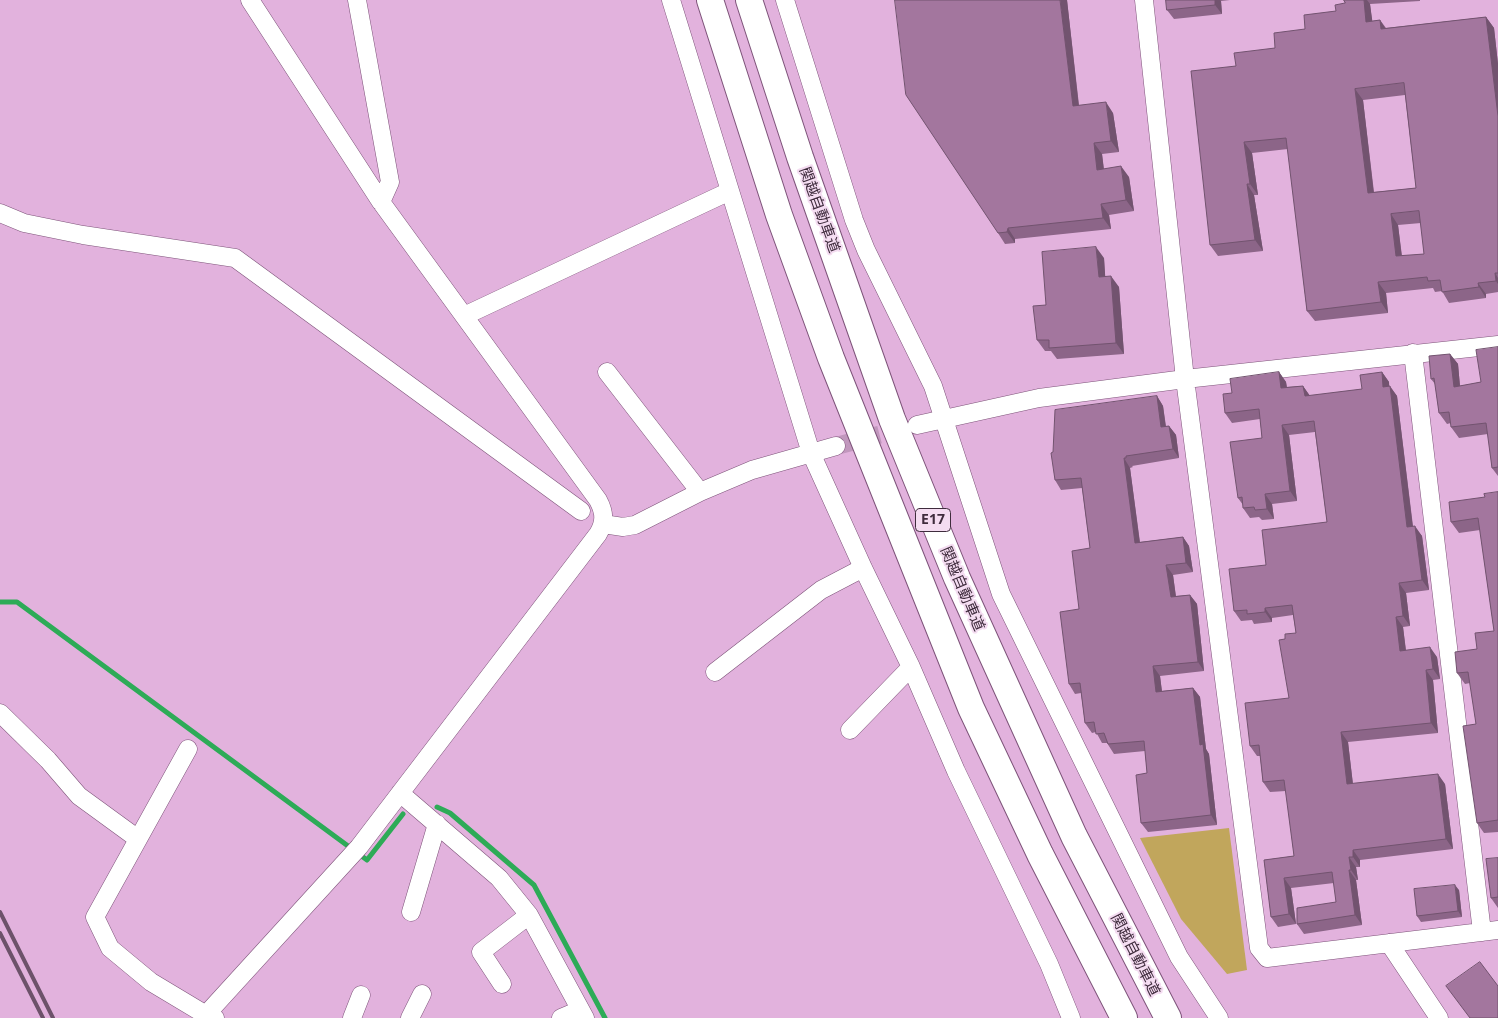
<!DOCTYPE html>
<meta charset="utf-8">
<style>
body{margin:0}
canvas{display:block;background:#e2b2dd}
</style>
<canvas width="1498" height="1018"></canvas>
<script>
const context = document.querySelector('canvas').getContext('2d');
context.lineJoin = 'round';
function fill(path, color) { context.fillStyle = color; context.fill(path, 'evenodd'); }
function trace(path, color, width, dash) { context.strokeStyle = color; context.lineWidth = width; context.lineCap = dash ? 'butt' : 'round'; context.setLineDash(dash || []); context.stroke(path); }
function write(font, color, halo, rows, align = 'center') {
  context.font = font + ' "Open Sans","Noto Sans JP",sans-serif'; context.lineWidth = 4; context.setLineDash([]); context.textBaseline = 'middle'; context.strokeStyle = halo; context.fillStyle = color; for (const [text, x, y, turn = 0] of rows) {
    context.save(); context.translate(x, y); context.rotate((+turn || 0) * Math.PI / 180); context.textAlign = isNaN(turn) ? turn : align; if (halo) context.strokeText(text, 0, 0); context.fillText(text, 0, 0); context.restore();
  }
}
const green = new Path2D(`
 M1229,828L1247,970L1227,974L1181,919L1140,838Z`);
const stream = new Path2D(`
 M0,602H17L367,860L403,814
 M437,807L450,813L534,885L605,1018`);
const minorTunnel = new Path2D(`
 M836,446L905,428`);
const minor = new Path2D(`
 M357,0L390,182L381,202
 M671,0L811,453L863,568L911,667L956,771L1049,964L1071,1018
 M785,0L854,220L866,250L933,386L1001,594L1179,957L1219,1018
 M1144,0L1185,379L1259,948L1267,958L1498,930
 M0,213L24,223L83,235L235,258L581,511
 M464,316L730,191
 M1413,353L1482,932
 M607,372L700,492
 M917,425L1039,398L1185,379L1498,345
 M603,524L623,527L635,525L700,492L752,470L836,446
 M715,672L821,590L863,568
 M0,713L48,760L79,796L138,839
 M850,730L911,667
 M188,749L95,917L110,948L151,982L206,1015L215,1018
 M400,793L499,878L529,915L585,1018
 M411,912L437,824
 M1389,943L1439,1018
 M502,984L481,952L529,915
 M203,1018L359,847L598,534C605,522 605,513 598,500L381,202L250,0
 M352,1018L361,995
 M410,1018L422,994
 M561,1018L580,1010`);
const highway = new Path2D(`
 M710,0L779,215L831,358L971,708L1040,854L1124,1018
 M749,0L800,157L892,419L957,578L1074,836L1168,1018`);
const rail = new Path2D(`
 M0,912L53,1018
 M0,933L43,1018`);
const wall = new Path2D(`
 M1067,0L1079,105L1113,113L1119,152L1102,154L1104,169L1129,177L1134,211L1109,215L1111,229L1015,239V243L1005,244L998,233Z
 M1166,0H1230L1221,1L1222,14L1174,19L1167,10Z
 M1344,0H1420V1L1370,4L1372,21L1380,20L1386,28L1486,17L1494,28L1498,64V292L1486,294V298L1449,303L1442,291L1435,292L1433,288L1386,293L1388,313L1315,321L1307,311L1288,149L1252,153L1258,195H1254L1263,251L1218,256L1210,245L1236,66L1275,48L1305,29L1336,11L1345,3ZM1405,95L1416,188L1374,192L1363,100ZM1421,223L1424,254L1402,256L1398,225Z
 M1104,258L1105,277L1119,287L1124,354L1057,359L1051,351H1045L1037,340L1046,305Z
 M1498,347V476L1492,468L1488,434L1459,438L1451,427V423L1447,424L1439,413L1435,384L1431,379L1450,354L1458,364L1460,386L1481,382Z
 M1279,372L1286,382L1287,387L1303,386L1310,396L1362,389L1382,372L1389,382V386L1397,396L1413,526L1422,536L1429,590L1406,593L1410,626L1403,627L1406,650L1437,657L1440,679L1433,680L1438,733L1348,742L1353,784H1445L1453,849L1360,860V867H1356L1358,880H1356L1362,925L1304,934L1297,924L1336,902L1334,883L1291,888L1296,924L1278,927L1271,917L1264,860L1294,856L1286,791L1270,792L1263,782L1260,756H1257L1250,746L1289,698L1285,639L1296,633L1293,615L1272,618V622L1254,624L1252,620L1241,621L1234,611L1266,565L1327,522L1315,432L1289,435L1297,501L1272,504L1274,519L1262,520L1259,517L1250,518L1243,508V505L1238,498L1262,438L1260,419L1232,423L1225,413L1232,393Z
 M1157,396L1163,406L1166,426H1169L1176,435L1179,458L1132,466L1133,467L1130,468L1140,542L1183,537L1189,546L1193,572L1173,575L1176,596L1190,595L1197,604L1204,671L1160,676L1162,691L1193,688L1200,697L1206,749L1209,754L1217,825L1148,832L1141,823L1147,773L1145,751L1114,754L1107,743H1102L1096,732L1092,733L1085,723L1081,693L1075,694L1069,684L1079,609L1090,548L1082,488L1061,490L1055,480L1053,452Z
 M1498,492V832L1484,833L1477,823L1476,724L1470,683L1465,684L1457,673L1477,649L1494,631L1480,530L1459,533L1451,522L1485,497Z
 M1498,858V908L1491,898Z
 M1459,890L1462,917L1421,922L1417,916Z`);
const shadedWall = new Path2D(`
 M1060,0H1067L1080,117L1073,106Z
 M1215,0H1220L1221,1L1222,14L1215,5Z
 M1364,0H1367L1370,4L1374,33L1366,22Z
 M1486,17L1494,28L1498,64V116Z
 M1380,20L1387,31L1381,29Z
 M1355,89L1363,100L1375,204L1368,193Z
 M1106,102L1113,113L1119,152L1111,141Z
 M1244,142L1252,153L1258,195L1250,184Z
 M1094,143L1102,154L1105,181L1097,170Z
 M1121,166L1129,177L1134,211L1126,200Z
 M1247,184L1254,195L1263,251L1255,240Z
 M1101,204L1109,215L1111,229L1103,218Z
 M1391,214L1398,225L1403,267L1396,256Z
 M1008,228L1015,239V243L1007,232Z
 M1096,247L1104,258L1106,288L1099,277Z
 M1495,273L1498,278V284L1496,281Z
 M1111,276L1119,287L1124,354L1116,343Z
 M1378,282L1386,293L1388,313L1381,302Z
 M1478,283L1486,294V298L1479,287Z
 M1450,354L1458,364L1461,398L1454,387Z
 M1279,372L1286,382L1288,398L1281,388Z
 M1382,372L1389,382L1390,397L1383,387Z
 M1303,386L1310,396H1305Z
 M1390,386L1397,396L1414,537L1407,527Z
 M1157,396L1163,406L1167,437L1161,427Z
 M1282,425L1289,435L1297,501L1290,491Z
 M1169,426L1176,435L1179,458L1173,449Z
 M1124,458L1130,468L1141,552L1135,543Z
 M1265,494L1272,504L1274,519L1267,509Z
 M1415,526L1422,536L1429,590L1422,580Z
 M1183,537L1189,546L1193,572L1186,563Z
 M1166,565L1173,575L1177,606L1171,597Z
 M1399,583L1406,593L1410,626L1403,616Z
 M1190,595L1197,604L1204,671L1198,662Z
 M1265,608L1272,618V622L1265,612Z
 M1396,617L1403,627L1407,661L1400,651Z
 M1430,647L1437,657L1440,679L1433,669Z
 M1153,666L1160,676L1163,701L1156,692Z
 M1426,670L1433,680L1438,733L1431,723Z
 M1193,688L1200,697L1206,749L1209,754L1217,825L1211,815L1200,745Z
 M1341,732L1348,742L1354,794L1347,784Z
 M1438,774L1445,784L1453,849L1446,839Z
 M1353,850L1360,860V867L1353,857Z
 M1349,857L1356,867L1358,880L1351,870Z
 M1349,870L1356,880L1362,925L1355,915Z
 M1284,878L1291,888L1296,924L1289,914Z
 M1455,885L1459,890L1462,917L1458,911Z`);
const building = new Path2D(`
 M895,0H1060L1073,106L1106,102L1111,141L1094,143L1097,170L1121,166L1126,200L1101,204L1103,218L1008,228L1007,232L998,233L906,95Z
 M1166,0H1215V5L1167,10Z
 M1344,0H1364L1366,22L1380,20L1381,29L1486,17L1498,116V273H1495L1496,281L1478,283L1479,287L1442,292L1440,280L1428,281L1427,277L1378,282L1381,302L1307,311L1286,138L1244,142L1250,184H1247L1255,240L1210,245L1191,71L1236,66L1234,53L1275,48L1274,33L1305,29L1304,15L1336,11L1335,5L1345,3ZM1404,83L1416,188L1368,193L1355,89ZM1419,211L1424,254L1396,256L1391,214Z
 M1096,247L1099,277L1111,276L1116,343L1049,348V340H1037L1033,306L1046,305L1042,252Z
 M1498,347V467L1492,468L1486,423L1451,427L1449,412L1439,413L1434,378L1431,379L1429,356L1450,354L1454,387L1481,382L1476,350Z
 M1279,372L1281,388L1303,386L1305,396L1362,389L1360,375L1382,372L1383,387L1390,386L1407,527L1415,526L1422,580L1399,583L1403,616L1396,617L1400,651L1430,647L1433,669L1426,670L1431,723L1341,732L1347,784L1438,774L1446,839L1353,850V857H1349L1351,870H1349L1355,915L1297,924V908L1336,902L1332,872L1284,878L1289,914L1271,917L1264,860L1294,856L1284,780L1263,782L1259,745L1250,746L1245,703L1289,698L1279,640L1285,639V634L1296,633L1292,605L1265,608V612L1247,614V610L1234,611L1229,569L1266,565L1262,530L1327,522L1314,421L1282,425L1290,491L1265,494L1267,509L1255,510L1254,507L1243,508L1242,497L1238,498L1230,442L1262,438L1259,409L1225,413L1223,394L1232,393L1230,379Z
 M1157,396L1161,427L1169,426L1173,449L1126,456V458H1124L1135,543L1183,537L1186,563L1166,565L1171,597L1190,595L1198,662L1153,666L1156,692L1193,688L1200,745L1203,744L1211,815L1141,823L1136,775L1147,773L1144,741L1108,744L1104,733L1096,734L1094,722L1085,723L1080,683L1069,684L1060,612L1079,609L1072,551L1090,548L1081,478L1055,480L1051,453L1053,452L1055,410Z
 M1498,492V820L1477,823L1463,726L1476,724L1468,672L1457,673L1455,652L1477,649L1475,633L1494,631L1478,518L1451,522L1449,502L1485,497L1484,494Z
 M1498,858V897L1491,898L1486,859Z
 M1455,885L1458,911L1417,916L1414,889Z
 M1480,962L1498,986V1018H1470L1446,986Z`);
const shields = [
 [933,520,35]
];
const shieldNames = [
 ["E17",933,520]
];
const streetNames = [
 ["関越自動車道",819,210,70],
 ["関越自動車道",962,589,67],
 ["関越自動車道",1135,955,63]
];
fill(green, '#c1a65c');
trace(stream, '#2dab57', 5);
trace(minorTunnel, '#c197bd', 18, [18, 9]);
trace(minor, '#7e547a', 19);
trace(highway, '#7e547a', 28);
trace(minor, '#fff', 18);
trace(highway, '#fff', 26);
trace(rail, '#6d526a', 4);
fill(wall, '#8c6588');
fill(shadedWall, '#72536f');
fill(building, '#a3769e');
trace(building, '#72536f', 1);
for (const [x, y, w] of shields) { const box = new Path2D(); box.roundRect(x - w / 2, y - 11.5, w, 23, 4); context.fillStyle = '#f4dcf1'; context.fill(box); trace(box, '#3f2c3d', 1); }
write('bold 14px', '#3f2c3d', null, shieldNames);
write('15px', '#3f2c3d', '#f4dcf1', streetNames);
</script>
